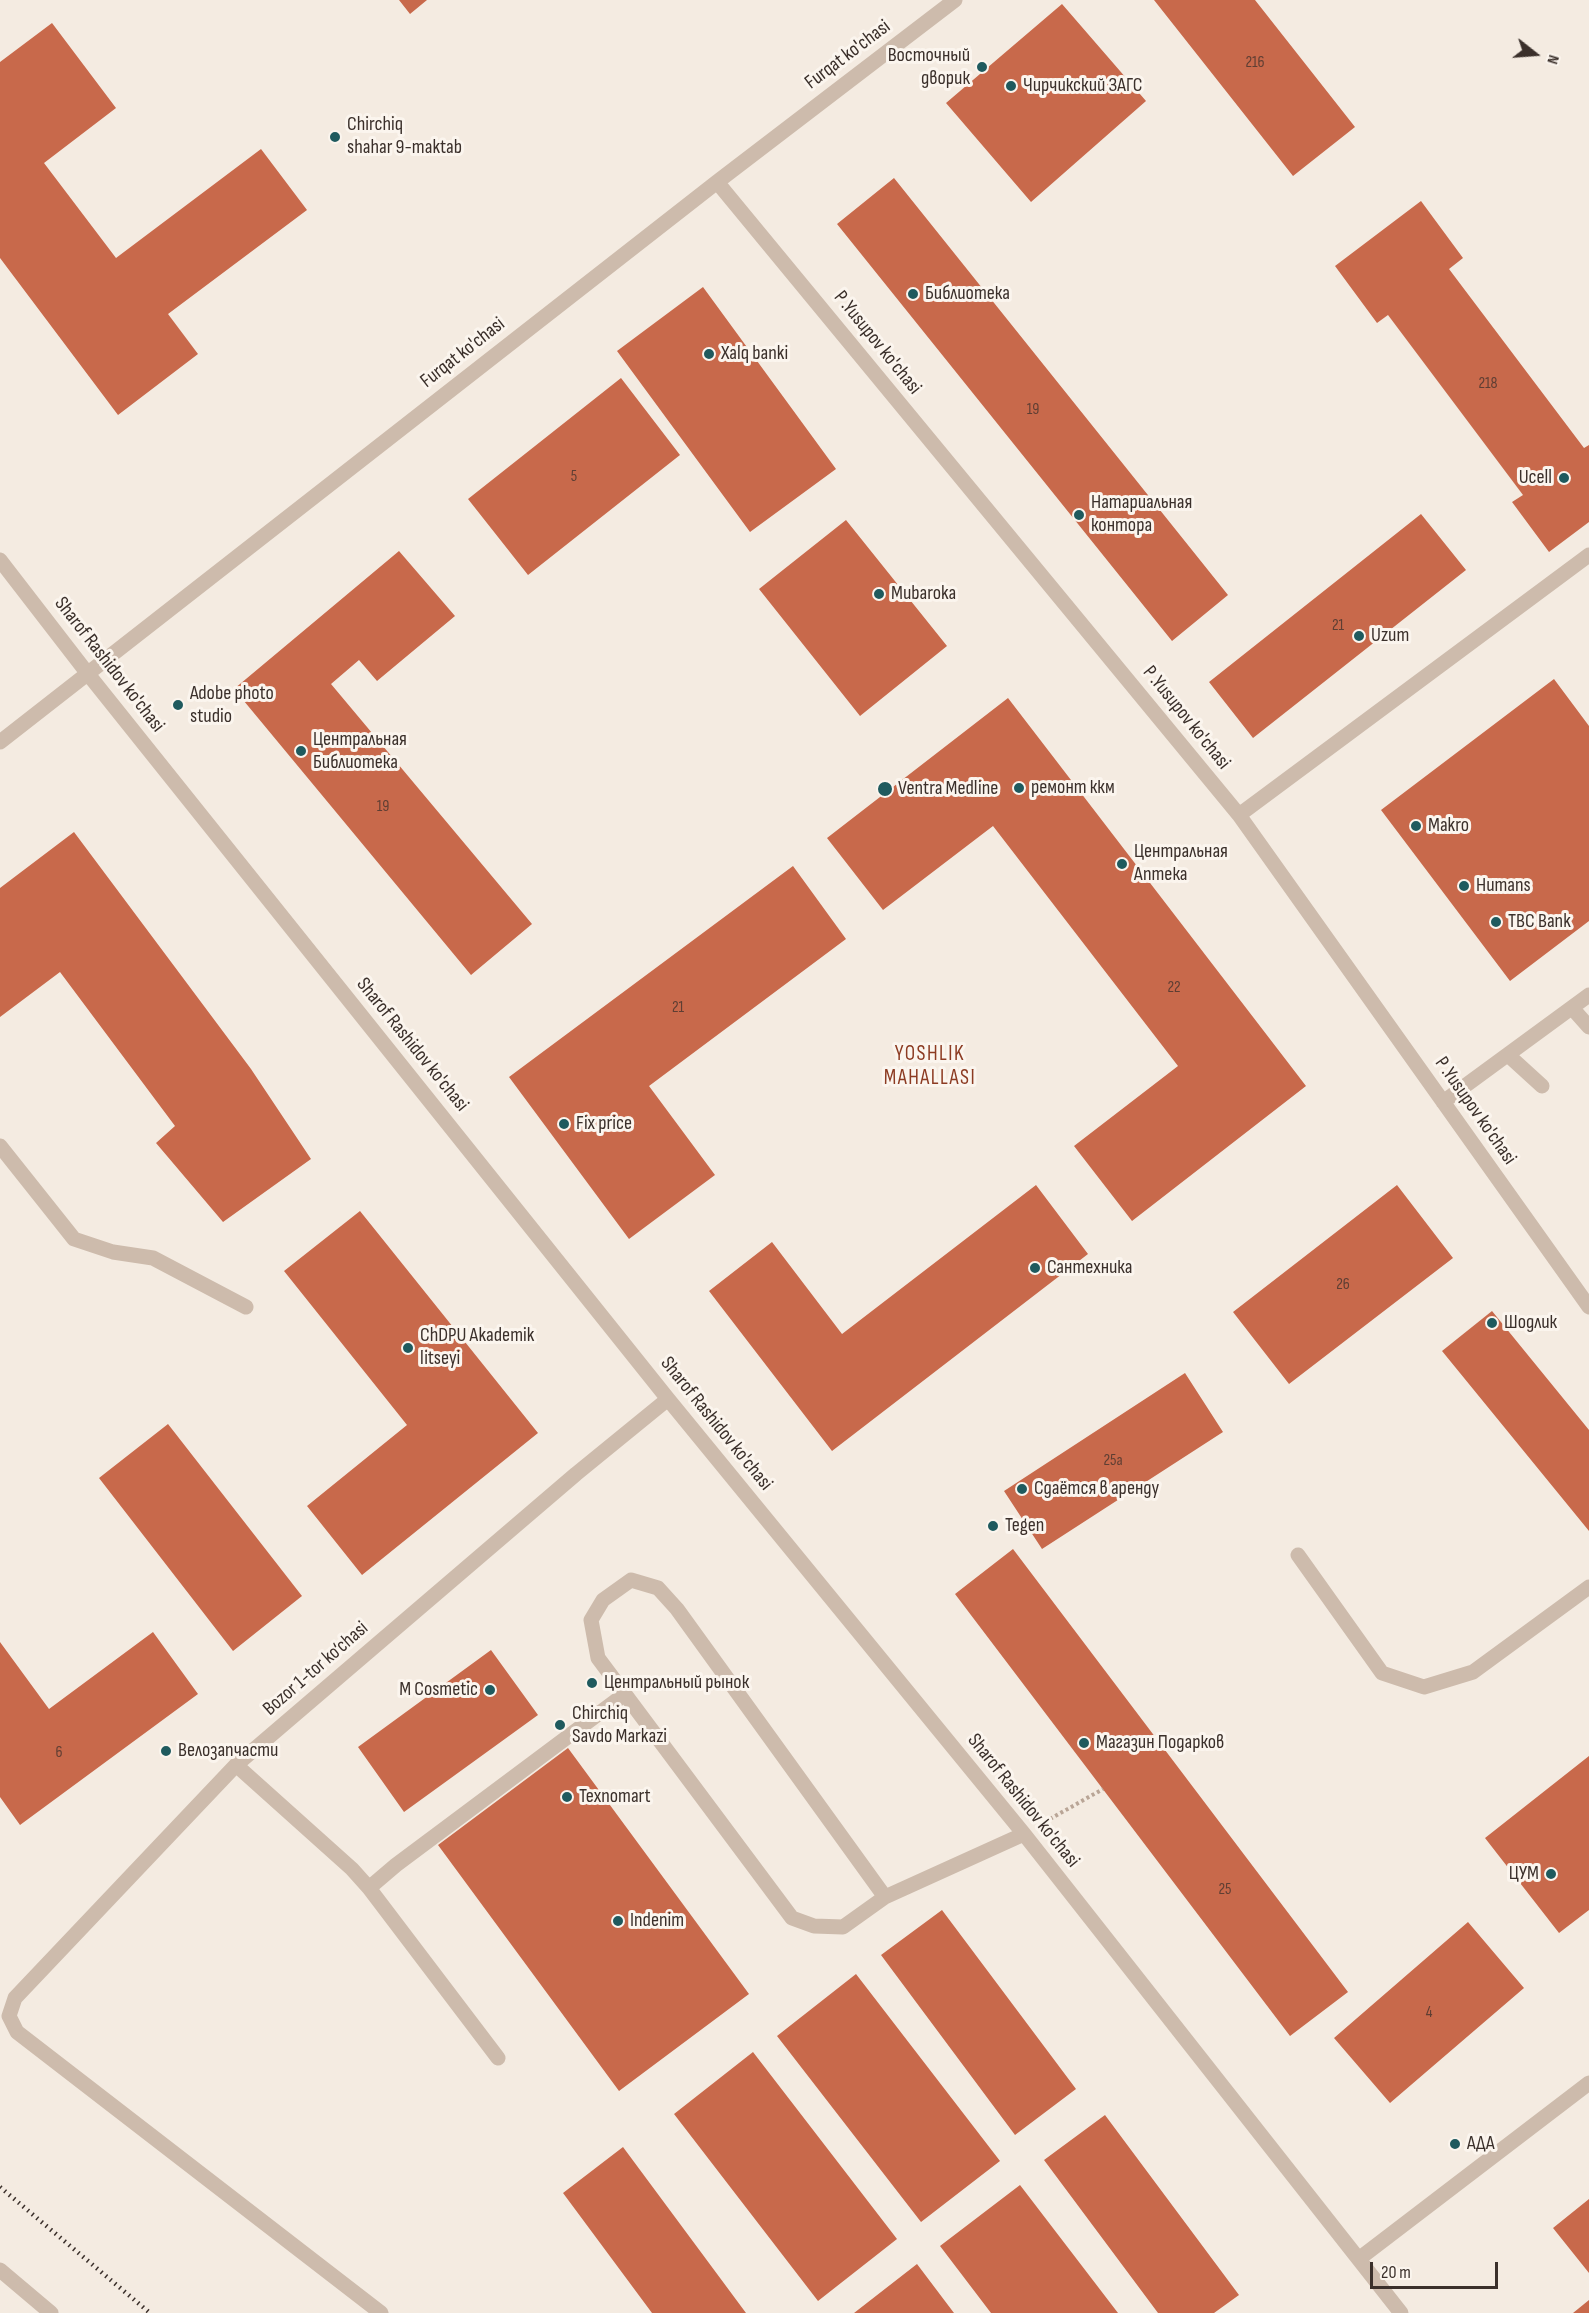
<!DOCTYPE html>
<meta charset="utf-8">
<style>
body{margin:0}
#map{position:relative;width:1589px;height:2313px;overflow:hidden;background:#f4ebe1;font-family:"Sofia Sans Condensed",sans-serif}
canvas{display:block}
.north{position:absolute;left:1505px;top:24px;width:60px;height:60px;-webkit-text-stroke:4px #fbf5ee;paint-order:stroke;rotate:107deg;font-size:16px;font-weight:700;line-height:24px;text-align:center;color:#3b302b}
.north::after{content:'';display:block;margin:auto;width:21px;height:27px;background:#3b302b;clip-path:polygon(50% 0,100% 100%,50% 72%,0 100%)}
.scale{position:absolute;left:1370px;top:2262px;width:128px;height:27px;box-sizing:border-box;border:3px solid #3b302b;border-top:0;padding-left:8px;font-size:18px;line-height:21px;white-space:nowrap;color:#3b302b;-webkit-text-stroke:4px #fbf5ee;paint-order:stroke}
</style>
<div id="map">
<canvas width="1589" height="2313"></canvas>
<div class="north">N</div>
<div class="scale">20 m</div>
</div>
<script>
const context = document.querySelector('canvas').getContext('2d');
context.lineJoin = 'round';
function fill(path, color) { context.fillStyle = color; context.fill(path, 'evenodd'); }
function trace(path, color, width, dash) { context.strokeStyle = color; context.lineWidth = width; context.lineCap = dash ? 'butt' : 'round'; context.setLineDash(dash || []); context.stroke(path); }
function write(font, color, halo, rows, align = 'center') {
  context.font = font + ' "Sofia Sans Condensed",sans-serif'; context.lineWidth = 6; context.setLineDash([]); context.textBaseline = 'middle'; context.strokeStyle = halo; context.fillStyle = color; for (const [text, x, y, turn = 0] of rows) {
    context.save(); context.translate(x, y); context.rotate((+turn || 0) * Math.PI / 180); context.textAlign = isNaN(turn) ? turn : align; if (halo) context.strokeText(text, 0, 0); context.fillText(text, 0, 0); context.restore();
  }
}
const building = new Path2D(`
 M399,0H427L410,14Z
 M1154,0H1255L1355,127L1293,176Z
 M1062,4L1146,101L1031,202L946,103Z
 M52,23L116,108L44,163L116,258L261,149L307,210L168,314L198,354L118,415L0,258V62Z
 M894,178L1228,595L1172,641L837,224Z
 M1421,201L1463,258L1449,269L1584,448L1589,445V522L1549,552L1512,502L1523,495L1388,315L1377,323L1335,266Z
 M703,287L836,469L750,532L617,351Z
 M621,378L680,455L528,575L468,499Z
 M1421,514L1466,570L1253,738L1209,682Z
 M846,520L947,646L860,716L759,589Z
 M399,551L455,616L377,681L359,660L331,684L532,924L471,975L234,689Z
 M1554,679L1589,726V921L1510,981L1381,810Z
 M1008,698L1306,1086L1132,1221L1074,1146L1178,1066L993,826L883,910L827,838Z
 M74,832L251,1069L311,1159L223,1222L156,1143L175,1126L60,972L0,1017V888Z
 M793,866L846,939L649,1086L715,1175L629,1239L509,1077Z
 M1036,1185L1088,1254L832,1451L709,1291L772,1242L842,1334Z
 M1397,1185L1453,1258L1289,1384L1233,1312Z
 M360,1211L538,1433L362,1575L307,1506L407,1425L284,1271Z
 M1492,1311L1589,1430V1531L1442,1351Z
 M1185,1373L1223,1432L1042,1549L1004,1491Z
 M168,1424L302,1596L233,1651L99,1478Z
 M1013,1549L1348,1992L1290,2036L955,1594Z
 M153,1632L198,1694L20,1825L0,1797V1642L49,1709Z
 M491,1650L538,1715L404,1812L358,1747Z
 M568,1748L749,1994L619,2091L438,1845Z
 M1589,1756V1910L1559,1933L1485,1838Z
 M942,1910L1076,2089L1015,2135L881,1955Z
 M1468,1922L1524,1988L1390,2103L1334,2038Z
 M856,1974L1000,2161L921,2222L777,2036Z
 M753,2052L897,2239L818,2301L674,2114Z
 M1105,2115L1239,2295L1214,2313H1158L1044,2160Z
 M623,2147L746,2313H652L563,2193Z
 M1020,2185L1118,2313H991L940,2246Z
 M1589,2199V2273L1553,2228Z
 M917,2264L954,2313H854Z
 M1589,2300V2313H1573Z`);
const path = new Path2D(`
 M1050,1819L1103,1789`);
const minor = new Path2D(`
 M717,182L1239,815L1589,1307
 M0,560L88,674L668,1399L1024,1834L1401,2313
 M0,742L717,182L955,0
 M1239,815L1589,555
 M1573,1009L1589,1027
 M1508,1055L1542,1086
 M1443,1102L1589,995
 M0,1146L74,1239L113,1252L153,1258L246,1307
 M1298,1555L1382,1673L1424,1687L1473,1672L1589,1587
 M236,1765L352,1869L369,1888L396,1865L625,1694
 M369,1888L498,2058
 M885,1897L677,1609L658,1588L631,1580L603,1600L591,1620L598,1658L792,1918L814,1926L843,1927L885,1897L1024,1834
 M1360,2258L1589,2083
 M0,2270L51,2313
 M381,2313L17,2032L9,2016L15,1998L236,1765L576,1474L668,1399`);
const rail = new Path2D(`
 M0,2187L150,2313`);
const markers = [
 [982,67,6,"#1f5a5e"],
 [1011,86,6,"#1f5a5e"],
 [335,137,6,"#1f5a5e"],
 [913,294,6,"#1f5a5e"],
 [709,354,6,"#1f5a5e"],
 [1564,478,6,"#1f5a5e"],
 [1079,515,6,"#1f5a5e"],
 [879,594,6,"#1f5a5e"],
 [1359,636,6,"#1f5a5e"],
 [178,705,6,"#1f5a5e"],
 [301,751,6,"#1f5a5e"],
 [1019,788,6,"#1f5a5e"],
 [885,789,8,"#1f5a5e"],
 [1416,826,6,"#1f5a5e"],
 [1122,864,6,"#1f5a5e"],
 [1464,886,6,"#1f5a5e"],
 [1496,922,6,"#1f5a5e"],
 [564,1124,6,"#1f5a5e"],
 [1035,1268,6,"#1f5a5e"],
 [1492,1323,6,"#1f5a5e"],
 [408,1348,6,"#1f5a5e"],
 [1022,1489,6,"#1f5a5e"],
 [993,1526,6,"#1f5a5e"],
 [592,1683,6,"#1f5a5e"],
 [490,1690,6,"#1f5a5e"],
 [560,1725,6,"#1f5a5e"],
 [1084,1743,6,"#1f5a5e"],
 [166,1751,6,"#1f5a5e"],
 [567,1797,6,"#1f5a5e"],
 [1551,1874,6,"#1f5a5e"],
 [618,1921,6,"#1f5a5e"],
 [1455,2144,6,"#1f5a5e"]
];
const numberNames = [
 ["216",1255,63],
 ["218",1488,384],
 ["19",1033,410],
 ["5",574,477],
 ["21",1338,626],
 ["19",383,807],
 ["22",1174,988],
 ["21",678,1008],
 ["26",1343,1285],
 ["25а",1113,1461],
 ["6",59,1753],
 ["25",1225,1890],
 ["4",1429,2013]
];
const streetNames = [
 ["Furqat ko'chasi",848,55,-37],
 ["P .Yusupov ko'chasi",877,343,51],
 ["Furqat ko'chasi",463,353,-38],
 ["Sharof Rashidov ko'chasi",109,665,52],
 ["P .Yusupov ko'chasi",1186,718,51],
 ["Sharof Rashidov ko'chasi",412,1045,51],
 ["P .Yusupov ko'chasi",1475,1111,55],
 ["Sharof Rashidov ko'chasi",716,1424,51],
 ["Bozor 1-tor ko‘chasi",316,1669,-41],
 ["Sharof Rashidov ko'chasi",1023,1801,51]
];
const poiNames = [
 ["Восточный",970,56,"right"],
 ["дворик",970,79,"right"],
 ["Чирчикский ЗАГС",1023,86],
 ["Chirchiq",347,125],
 ["shahar 9-maktab",347,148],
 ["Библиотека",925,294],
 ["Xalq banki",721,354],
 ["Ucell",1552,478,"right"],
 ["Натариальная",1091,503],
 ["контора",1091,526],
 ["Mubaroka",891,594],
 ["Uzum",1371,636],
 ["Adobe photo",190,694],
 ["studio",190,717],
 ["Центральная",313,740],
 ["Библиотека",313,763],
 ["ремонт ккм",1031,788],
 ["Ventra Medline",898,789],
 ["Makro",1428,826],
 ["Центральная",1134,852],
 ["Аптека",1134,875],
 ["Humans",1476,886],
 ["TBC Bank",1508,922],
 ["Fix price",576,1124],
 ["Сантехника",1047,1268],
 ["Шодлик",1504,1323],
 ["ChDPU Akademik",420,1336],
 ["litseyi",420,1359],
 ["Сдаётся в аренду",1034,1489],
 ["Tegen",1005,1526],
 ["Центральный рынок",604,1683],
 ["M Cosmetic",478,1690,"right"],
 ["Chirchiq",572,1714],
 ["Savdo Markazi",572,1737],
 ["Магазин Подарков",1096,1743],
 ["Велозапчасти",178,1751],
 ["Texnomart",579,1797],
 ["ЦУМ",1539,1874,"right"],
 ["Indenim",630,1921],
 ["АДА",1467,2144]
];
const neighbourhoodNames = [
 ["YOSHLIK",930,1055],
 ["MAHALLASI",930,1079]
];
fill(building, '#c8694b');
trace(path, '#b9a596', 4, [3, 3]);
trace(minor, '#cdbbac', 15);
trace(rail, '#3b302b', 4.5, [1.5, 4.5]);
for (const [x, y, r, color] of markers) { const dot = new Path2D(); dot.arc(x, y, r, 0, 2 * Math.PI); context.fillStyle = color; context.fill(dot); trace(dot, '#fbf5ee', 2); }
write('16px', '#5e3e33', null, numberNames);
write('20px', '#3b302b', '#fbf5ee', streetNames);
write('20px', '#3b302b', '#fbf5ee', poiNames, 'left');
context.letterSpacing = '1.5px';
write('21px', '#8c3b22', '#fbf5ee', neighbourhoodNames);
context.letterSpacing = '0px';
</script>
